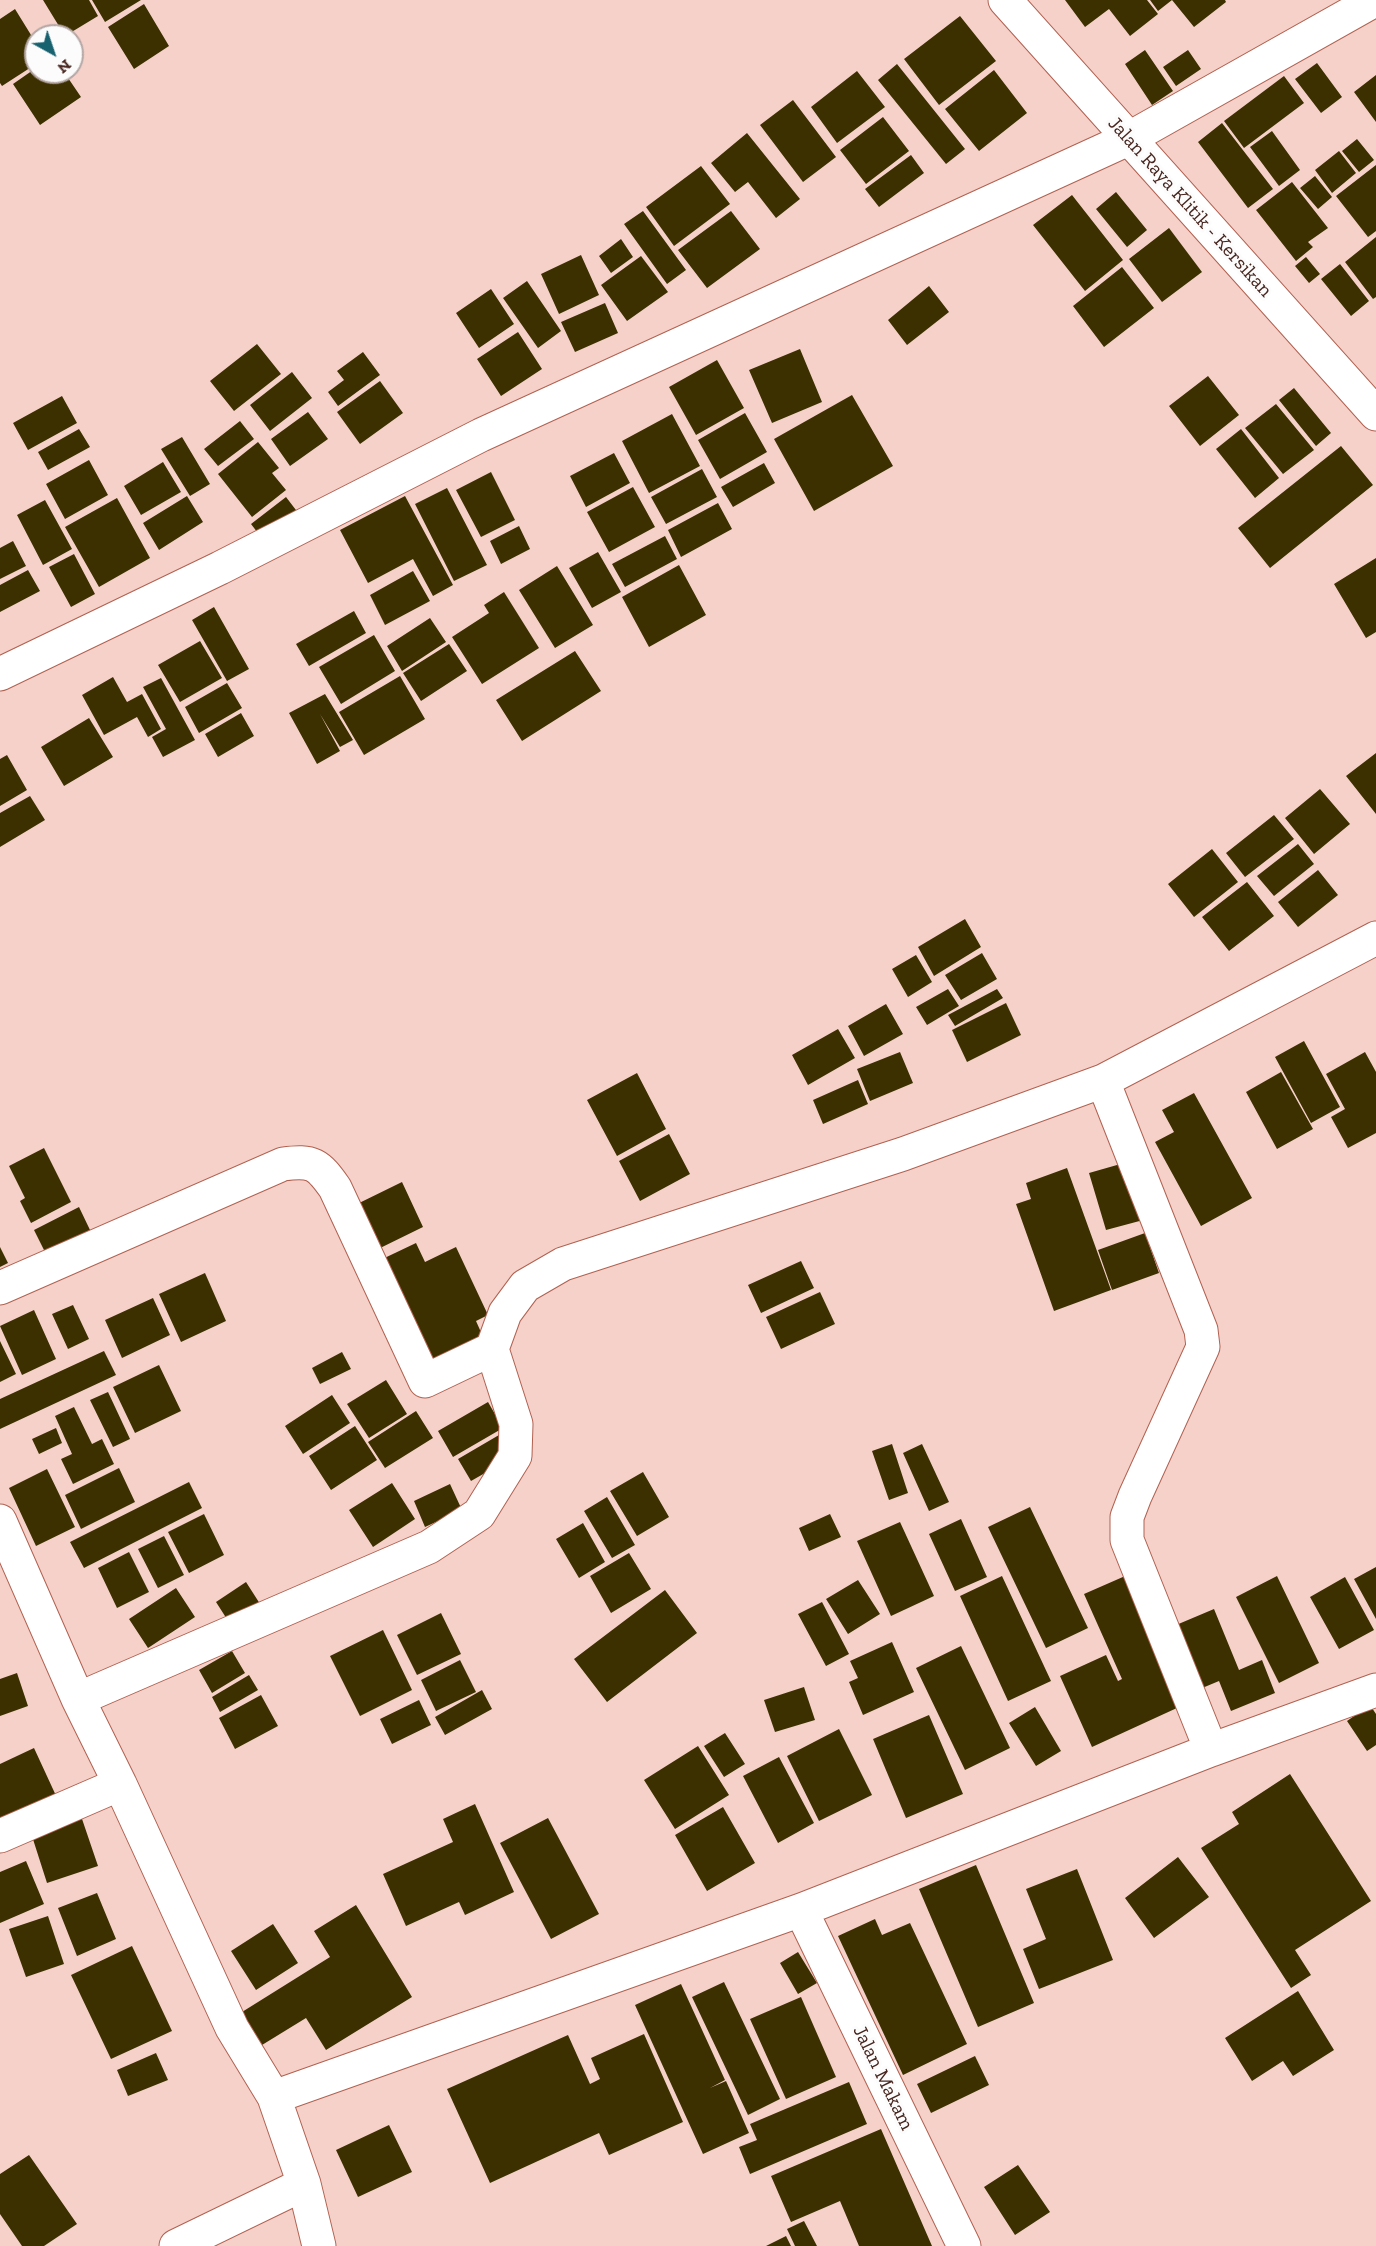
<!DOCTYPE html>
<style>
body{margin:0}
#map{position:relative;width:1376px;height:2246px;overflow:hidden;background:#f6d1c9;font-family:"Zilla Slab",serif}
canvas{display:block}
.north{position:absolute;left:24px;top:24px;width:60px;height:60px;box-sizing:border-box;background:#fcfcfc;border:2px solid #b4a6a4;border-radius:50%;rotate:140deg;font-size:16px;font-weight:700;line-height:24px;text-align:center;color:#48261f}
.north::after{content:'';display:block;margin:auto;width:21px;height:27px;background:#186270;clip-path:polygon(50% 0,100% 100%,50% 72%,0 100%)}
</style>
<div id="map">
<canvas width="1376" height="2246"></canvas>
<div class="north">N</div>
</div>
<script>
const context = document.querySelector('canvas').getContext('2d');
context.lineJoin = 'round';
function fill(path, color) { context.fillStyle = color; context.fill(path, 'evenodd'); }
function trace(path, color, width, dash) { context.strokeStyle = color; context.lineWidth = width; context.lineCap = dash ? 'butt' : 'round'; context.setLineDash(dash || []); context.stroke(path); }
function write(font, color, halo, rows, align = 'center') {
  context.font = font + ' "Zilla Slab",serif'; context.lineWidth = 6; context.setLineDash([]); context.textBaseline = 'middle'; context.strokeStyle = halo; context.fillStyle = color; for (const [text, x, y, turn = 0] of rows) {
    context.save(); context.translate(x, y); context.rotate((+turn || 0) * Math.PI / 180); context.textAlign = isNaN(turn) ? turn : align; if (halo) context.strokeText(text, 0, 0); context.fillText(text, 0, 0); context.restore();
  }
}
const building = new Path2D(`
 M43,0H89L98,16L65,36Z
 M92,0H141L105,22Z
 M1065,0H1147L1158,14L1130,36L1109,9L1085,27Z
 M1150,0H1225L1226,2L1194,27L1172,0L1158,11Z
 M144,4L169,46L134,69L108,27Z
 M15,9L36,43V64L2,86L0,83V19Z
 M960,16L996,61L939,105L904,59Z
 M1145,50L1173,91L1152,105L1125,64Z
 M1188,50L1201,69L1176,86L1163,67Z
 M1317,63L1342,97L1321,113L1295,79Z
 M897,64L965,149L946,164L878,80Z
 M36,68V72H50L52,76L58,72H64L81,97L40,125L13,84Z
 M994,70L1027,113L979,151L945,109Z
 M857,71L885,107L837,143L811,107Z
 M1376,75V122L1354,92Z
 M1284,76L1304,103L1244,148L1224,121Z
 M793,100L836,157L803,182L760,125Z
 M883,117L909,151L866,184L840,150Z
 M1222,123L1273,189L1248,208L1198,142Z
 M1272,131L1300,170L1279,186L1250,147Z
 M747,133L800,199L776,218L748,182L735,192L711,163Z
 M1357,139L1374,160L1359,172L1342,151Z
 M1339,151L1356,173L1332,193L1315,170Z
 M911,155L924,173L879,207L865,189Z
 M1376,165V231L1368,237L1336,196Z
 M701,166L730,204L674,246L646,207Z
 M1315,176L1332,197L1318,209L1300,188Z
 M1292,182L1328,228L1308,242L1313,247L1296,261L1256,210Z
 M1116,192L1147,230L1127,247L1096,209Z
 M1072,195L1123,260L1085,291L1033,225Z
 M643,211L686,270L667,284L624,224Z
 M731,211L760,249L707,288L678,250Z
 M1169,228L1202,272L1162,302L1129,259Z
 M1376,237V297L1373,299L1345,262Z
 M621,239L633,257L611,273L599,256Z
 M581,255L599,295L559,314L541,274Z
 M641,256L668,292L627,321L601,285Z
 M1306,257L1320,274L1309,283L1295,266Z
 M1340,264L1369,301L1351,316L1321,279Z
 M1122,267L1154,308L1104,347L1073,306Z
 M527,281L561,331L538,348L503,298Z
 M929,286L949,312L907,345L888,320Z
 M491,289L514,324L479,348L456,313Z
 M605,303L618,333L575,352L561,322Z
 M518,332L542,369L501,396L477,359Z
 M257,344L281,374L234,411L210,381Z
 M800,349L822,402L772,423L749,370Z
 M363,352L380,375L338,406L328,392L344,380L337,371Z
 M717,360L744,408L696,435L669,387Z
 M292,372L312,398L270,431L250,405Z
 M1208,376L1239,415L1200,446L1169,406Z
 M380,381L403,413L360,444L337,412Z
 M1294,388L1331,433L1316,446L1279,400Z
 M852,395L893,466L814,511L774,439Z
 M62,396L77,423L28,450L13,423Z
 M1276,404L1314,450L1283,474L1245,428Z
 M308,412L328,439L290,466L271,439Z
 M745,413L767,452L720,479L698,440Z
 M672,414L700,466L649,493L622,441Z
 M240,421L254,439L218,466L204,449Z
 M79,429L90,447L48,470L38,452Z
 M1241,429L1279,478L1255,498L1216,449Z
 M182,437L210,484L190,496L161,449Z
 M258,442L279,468L272,473L286,490L252,517L218,474Z
 M1341,446L1373,485L1270,568L1238,528Z
 M614,453L630,483L586,507L570,476Z
 M89,460L108,495L65,519L46,484Z
 M163,462L181,492L141,515L124,486Z
 M764,463L775,483L733,507L721,487Z
 M702,469L717,497L666,524L651,497Z
 M491,472L515,520L481,537L456,490Z
 M633,487L655,527L609,552L587,512Z
 M447,488L487,565L454,581L415,504Z
 M187,496L203,522L159,550L143,523Z
 M405,496L453,585L433,596L413,559L368,583L340,530Z
 M286,497L299,514L264,541L251,524Z
 M117,498L150,558L99,587L65,527Z
 M45,500L72,549L43,565L17,515Z
 M718,503L732,529L681,557L668,530Z
 M519,526L530,549L501,564L490,541Z
 M665,536L677,559L625,587L612,564Z
 M13,541L26,566L0,579V548Z
 M598,552L621,592L592,608L569,568Z
 M74,554L95,594L71,607L49,567Z
 M1376,558V632L1366,638L1334,584Z
 M679,565L706,615L649,647L622,597Z
 M557,566L593,625L555,648L519,590Z
 M28,570L40,591L0,612V585Z
 M413,571L430,601L385,625L370,595Z
 M504,592L539,648L482,684L452,637L489,613L484,605Z
 M214,607L249,669L227,681L192,620Z
 M354,611L366,633L309,666L296,644Z
 M430,618L446,642L402,671L387,646Z
 M374,635L395,671L341,704L319,667Z
 M200,641L222,678L180,702L158,665Z
 M449,644L467,671L421,701L403,673Z
 M575,651L601,691L522,741L496,700Z
 M400,676L425,719L364,755L339,712Z
 M113,677L127,702L142,694L161,729L148,737L137,717L104,735L82,695Z
 M161,678L195,740L163,757L152,737L166,729L143,687Z
 M227,683L242,708L199,733L185,707Z
 M325,694L353,740L340,747L320,714L340,751L317,764L289,713Z
 M241,713L254,736L218,757L205,734Z
 M89,718L113,757L64,786L41,747Z
 M1376,753V814L1346,776Z
 M7,755L27,790L0,806V759Z
 M1320,789L1350,824L1314,854L1285,818Z
 M30,796L45,820L0,847V813Z
 M1274,815L1294,839L1245,877L1226,853Z
 M1298,844L1314,864L1274,896L1257,876Z
 M1212,849L1238,882L1194,917L1168,884Z
 M1318,870L1338,895L1298,927L1278,902Z
 M1247,882L1274,916L1229,951L1202,917Z
 M965,919L981,947L934,976L918,947Z
 M982,953L997,979L961,1000L945,975Z
 M916,955L932,982L908,997L892,969Z
 M948,989L959,1006L927,1025L916,1007Z
 M997,989L1003,998L955,1026L948,1015Z
 M1006,1003L1021,1035L967,1062L952,1030Z
 M886,1004L903,1034L864,1056L848,1026Z
 M838,1029L855,1058L808,1085L792,1055Z
 M1304,1041L1340,1107L1311,1123L1275,1057Z
 M900,1052L913,1083L870,1101L857,1069Z
 M1365,1052L1376,1072V1133L1348,1148L1331,1117L1345,1109L1326,1074Z
 M1281,1072L1313,1129L1277,1149L1246,1092Z
 M637,1073L666,1129L617,1156L587,1100Z
 M858,1080L868,1104L823,1124L813,1100Z
 M1194,1093L1252,1198L1201,1226L1155,1142L1174,1132L1162,1110Z
 M669,1134L690,1174L640,1201L619,1161Z
 M44,1148L71,1202L31,1223L20,1201L25,1198L9,1166Z
 M1131,1161L1147,1219L1106,1230L1089,1173Z
 M1067,1168L1111,1290L1054,1311L1016,1204L1031,1199L1026,1183Z
 M402,1182L423,1227L372,1252L351,1207Z
 M79,1207L90,1230L45,1252L34,1230Z
 M1145,1233L1159,1273L1112,1290L1098,1250Z
 M416,1243L425,1262L456,1247L488,1315L476,1321L484,1339L423,1368L374,1263Z
 M0,1247L8,1263L0,1267Z
 M801,1261L814,1288L761,1313L748,1285Z
 M205,1273L226,1321L181,1342L159,1294Z
 M820,1292L835,1324L781,1349L766,1317Z
 M153,1298L170,1335L122,1358L105,1320Z
 M73,1305L89,1339L68,1349L52,1314Z
 M34,1310L56,1359L22,1375L0,1326Z
 M0,1341L16,1374L0,1382Z
 M104,1351L116,1375L0,1429V1399Z
 M342,1352L351,1369L320,1384L312,1368Z
 M159,1365L181,1411L135,1433L113,1387Z
 M386,1380L407,1414L369,1438L347,1404Z
 M108,1392L130,1439L113,1447L90,1400Z
 M332,1395L350,1423L303,1454L285,1426Z
 M488,1402L503,1428L453,1457L438,1431Z
 M74,1407L92,1444L102,1439L114,1464L73,1484L61,1459L72,1454L55,1416Z
 M416,1411L433,1438L385,1468L368,1442Z
 M355,1426L377,1460L331,1490L309,1456Z
 M56,1428L62,1443L39,1454L32,1439Z
 M499,1435L513,1457L471,1481L458,1459Z
 M892,1444L908,1493L889,1500L872,1451Z
 M922,1444L949,1502L929,1511L903,1453Z
 M119,1468L135,1502L81,1529L65,1495Z
 M47,1469L75,1527L36,1546L9,1488Z
 M643,1472L669,1517L637,1536L610,1491Z
 M189,1482L202,1508L84,1568L70,1542Z
 M392,1483L415,1519L373,1547L349,1510Z
 M450,1484L462,1510L425,1527L414,1501Z
 M607,1497L635,1545L612,1558L584,1511Z
 M1030,1507L1088,1628L1046,1648L988,1527Z
 M204,1514L224,1555L189,1573L168,1532Z
 M830,1514L841,1537L809,1551L799,1528Z
 M961,1519L987,1577L955,1591L929,1534Z
 M900,1522L934,1596L891,1616L857,1541Z
 M583,1523L605,1562L579,1578L556,1539Z
 M164,1536L184,1575L158,1588L138,1549Z
 M129,1552L149,1592L117,1608L98,1568Z
 M629,1553L651,1589L611,1613L590,1576Z
 M1376,1567V1619L1354,1579Z
 M1132,1573L1190,1702L1092,1747L1060,1676L1106,1655L1118,1681L1122,1679L1084,1594Z
 M1002,1576L1051,1681L1008,1701L960,1596Z
 M1277,1576L1319,1663L1279,1683L1236,1597Z
 M1345,1577L1374,1630L1339,1649L1310,1597Z
 M858,1580L880,1614L848,1634L826,1599Z
 M246,1582L262,1607L232,1627L216,1602Z
 M176,1588L195,1617L148,1648L129,1619Z
 M665,1590L697,1633L607,1702L574,1659Z
 M822,1602L849,1654L826,1666L798,1614Z
 M1214,1609L1239,1670L1262,1660L1275,1693L1231,1711L1219,1681L1195,1691L1169,1628Z
 M441,1613L461,1654L417,1675L397,1635Z
 M383,1630L412,1690L360,1716L330,1656Z
 M892,1642L914,1692L863,1715L849,1682L858,1678L850,1661Z
 M961,1646L1010,1748L965,1770L916,1668Z
 M232,1651L245,1673L212,1693L199,1670Z
 M460,1660L476,1692L436,1711L421,1680Z
 M17,1673L28,1706L0,1716V1679Z
 M249,1675L258,1690L220,1712L212,1697Z
 M804,1687L815,1720L775,1732L764,1700Z
 M482,1690L492,1709L445,1735L435,1717Z
 M261,1695L278,1726L235,1749L219,1718Z
 M419,1700L431,1725L392,1744L380,1719Z
 M1370,1705L1376,1714V1745L1367,1751L1347,1721Z
 M1035,1707L1061,1751L1036,1766L1009,1723Z
 M929,1715L963,1794L906,1818L873,1739Z
 M839,1729L872,1795L819,1821L787,1756Z
 M725,1733L745,1764L724,1777L704,1746Z
 M698,1746L729,1795L675,1829L644,1780Z
 M34,1748L58,1800L0,1828V1764Z
 M779,1757L814,1823L778,1843L743,1776Z
 M1290,1774L1371,1901L1295,1950L1311,1975L1291,1988L1201,1848L1239,1824L1232,1812Z
 M475,1804L514,1892L465,1915L459,1902L406,1926L383,1874L453,1842L443,1819Z
 M723,1807L755,1863L707,1891L675,1835Z
 M81,1816L98,1866L47,1883L31,1833Z
 M548,1818L599,1914L551,1939L500,1843Z
 M1178,1857L1209,1897L1154,1938L1125,1898Z
 M26,1861L44,1904L0,1923V1872Z
 M976,1865L1034,2003L978,2027L919,1889Z
 M1077,1869L1113,1960L1039,1989L1023,1949L1046,1939L1026,1889Z
 M97,1893L116,1939L77,1956L58,1908Z
 M356,1905L412,1997L326,2050L306,2018L262,2045L242,2012L330,1957L314,1931Z
 M48,1916L64,1964L26,1977L9,1929Z
 M875,1919L882,1935L910,1923L967,2044L903,2075L838,1936Z
 M273,1924L298,1963L256,1990L231,1951Z
 M132,1946L172,2031L111,2059L71,1975Z
 M798,1952L817,1983L798,1994L780,1963Z
 M724,1982L780,2099L748,2115L692,1997Z
 M681,1984L725,2080L710,2088L726,2081L749,2133L703,2154L635,2005Z
 M1298,1991L1334,2050L1293,2076L1283,2061L1252,2081L1225,2038Z
 M801,1997L836,2077L786,2099L750,2019Z
 M644,2034L683,2122L609,2155L599,2133L490,2183L447,2089L568,2035L590,2084L600,2079L591,2058Z
 M156,2053L168,2080L128,2096L117,2070Z
 M975,2056L989,2085L931,2113L917,2084Z
 M849,2082L867,2124L750,2174L739,2147L757,2140L750,2124Z
 M389,2125L412,2172L358,2197L336,2150Z
 M881,2129L932,2246H859L840,2201L791,2222L771,2176Z
 M29,2155L77,2224L44,2246H22L0,2214V2174Z
 M1018,2165L1050,2212L1015,2235L984,2187Z
 M804,2221L817,2246H795L787,2229Z
 M786,2236L791,2246H766Z`);
const minor = new Path2D(`
 M0,674L220,568L481,435L1128,139L1375,0
 M1103,1081L1201,1330L1203,1347L1135,1496L1127,1517V1540L1211,1750
 M0,1288L283,1164C313,1160 318,1164 335,1188L425,1381L492,1349
 M0,1521L78,1699L120,1784L232,2028L274,2097L304,2184L319,2246
 M78,1699L429,1547L479,1514L515,1456L516,1424L492,1349L505,1313L525,1286L563,1264L903,1154L1103,1081L1376,938
 M0,1836L120,1784
 M801,1910L964,2246
 M274,2097L801,1910L1211,1750L1376,1690
 M176,2246L304,2184`);
const tertiary = new Path2D(`
 M1005,0L1376,414`);
const streetNames = [
 ["Jalan Raya Klitik - Kersikan",1190,207,48],
 ["Jalan Makam",883,2078,64]
];
fill(building, '#3c3000');
trace(minor, '#b16150', 35);
trace(tertiary, '#b16150', 35);
trace(minor, '#fff', 33);
trace(tertiary, '#fff', 33);
write('20px', '#48261f', '#fcfcfc', streetNames);
</script>
